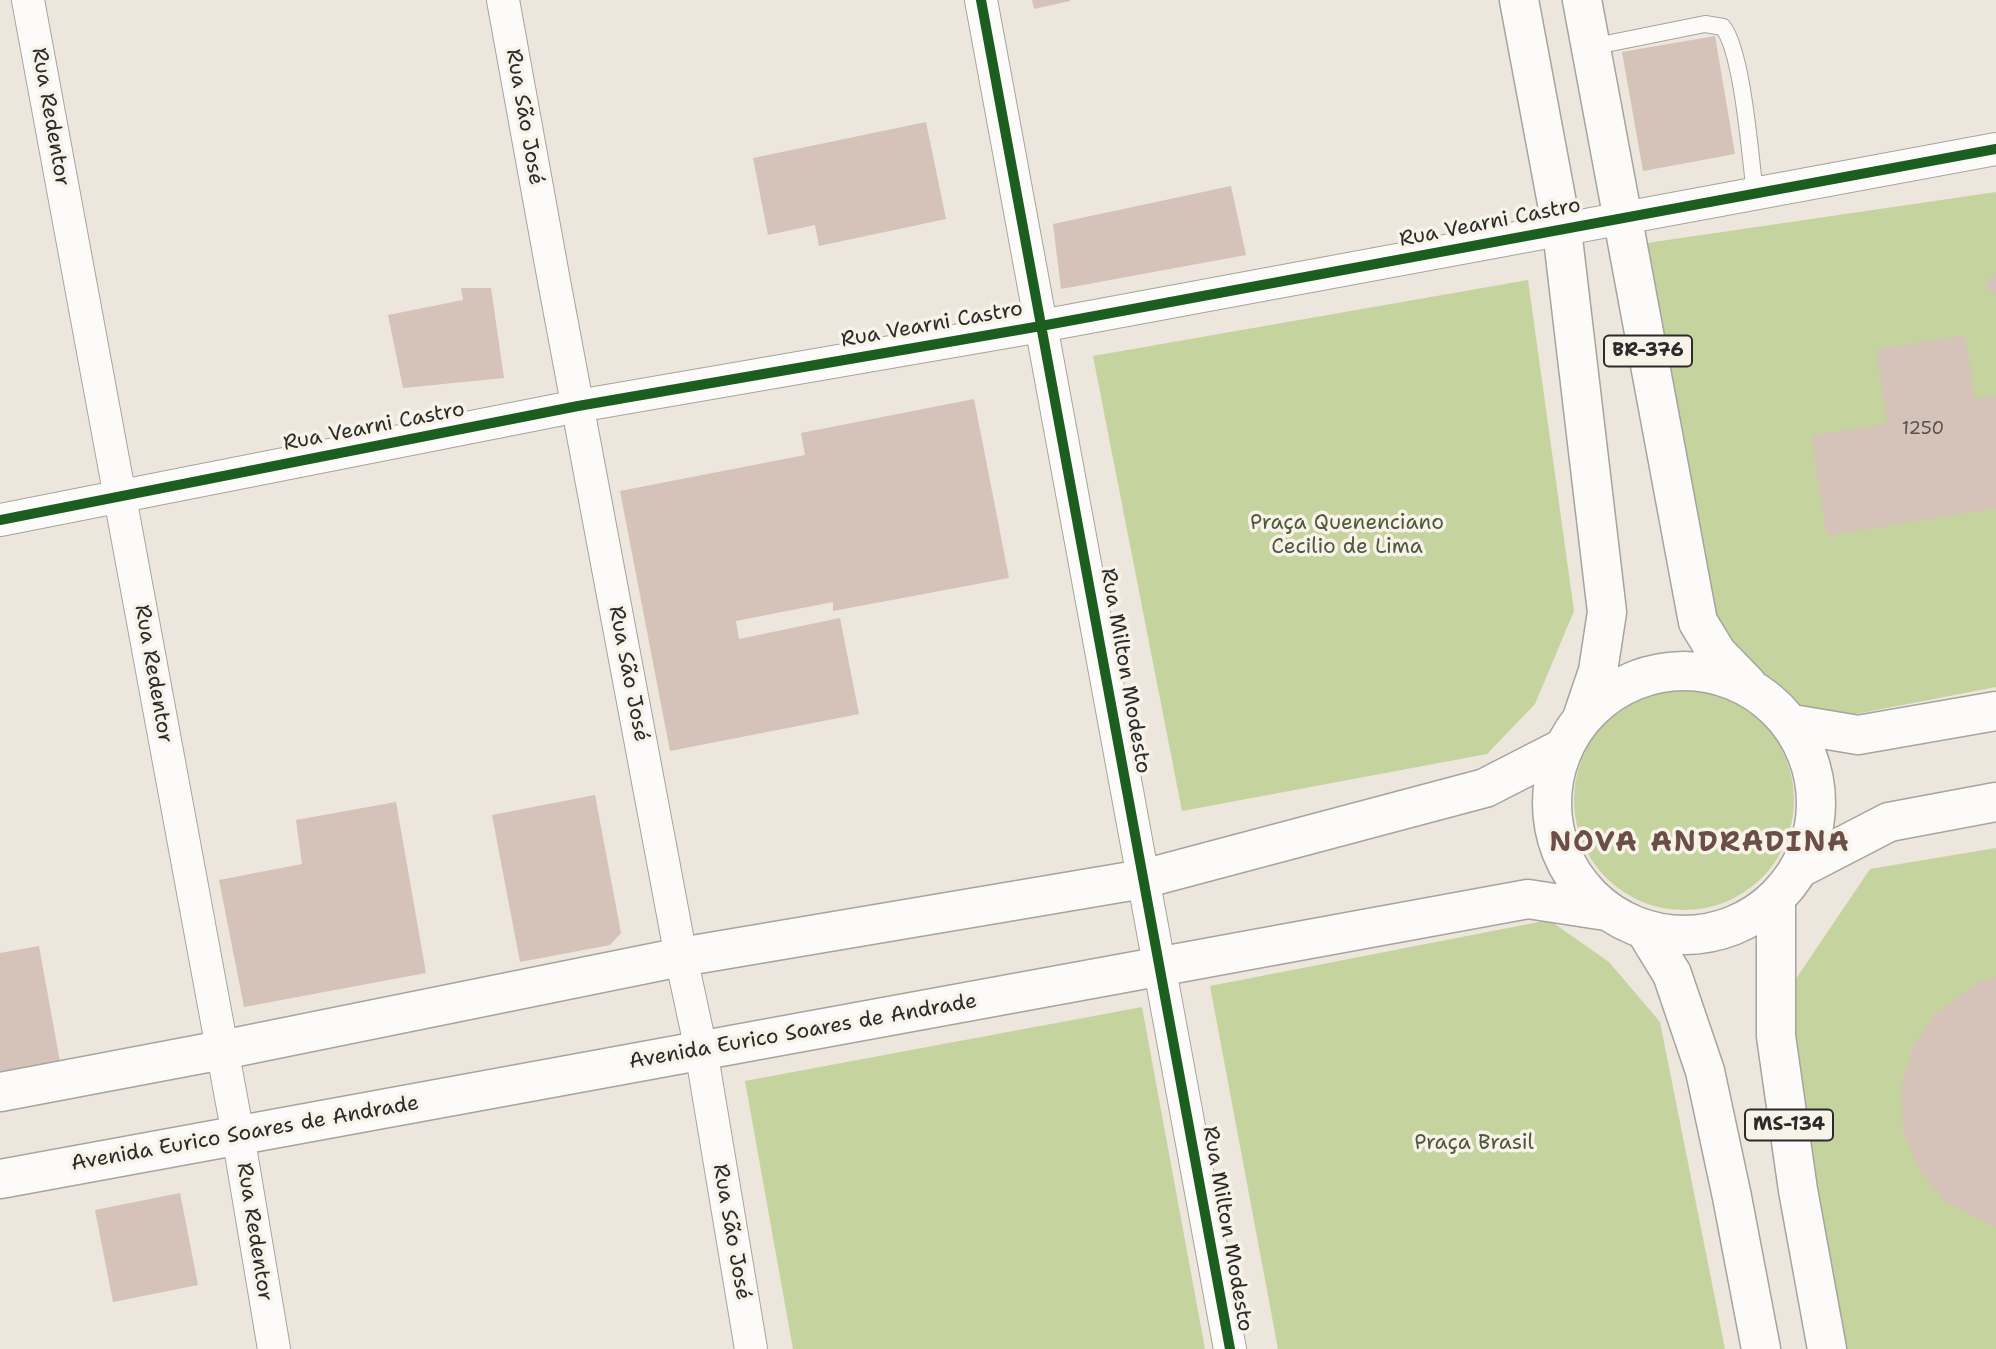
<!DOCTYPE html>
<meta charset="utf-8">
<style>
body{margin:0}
canvas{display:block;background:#ede6dc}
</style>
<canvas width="1996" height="1349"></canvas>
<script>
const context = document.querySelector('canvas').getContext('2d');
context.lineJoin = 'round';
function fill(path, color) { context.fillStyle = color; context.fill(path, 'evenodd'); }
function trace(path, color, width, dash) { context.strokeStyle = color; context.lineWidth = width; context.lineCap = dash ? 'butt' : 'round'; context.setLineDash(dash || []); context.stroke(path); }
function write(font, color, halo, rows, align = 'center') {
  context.font = font + ' "Shantell Sans",sans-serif'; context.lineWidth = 7; context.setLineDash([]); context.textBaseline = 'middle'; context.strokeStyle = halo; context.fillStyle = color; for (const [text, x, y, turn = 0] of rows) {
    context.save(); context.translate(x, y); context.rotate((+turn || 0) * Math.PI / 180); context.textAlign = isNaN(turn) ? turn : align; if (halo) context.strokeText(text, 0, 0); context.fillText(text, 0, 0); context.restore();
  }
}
const green = new Path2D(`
 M1996,192V687L1825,720L1782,693L1722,641L1647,243Z
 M1528,280L1574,611L1535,704L1487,754L1182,811L1093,356Z
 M1574 800a110 110 0 1 1 220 0a110 110 0 1 1-220 0Z
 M1996,848V1349H1843L1785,995L1870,869Z
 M1549,920L1609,962L1660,1022L1725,1349H1278L1210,986Z
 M1142,1007L1205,1349H793L745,1081Z`);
const building = new Path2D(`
 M1032,0H1070V1L1034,9Z
 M1715,36L1735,154L1643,171L1622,52Z
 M926,122L946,219L819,246L815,225L768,235L753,158Z
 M1231,186L1246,255L1061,289L1053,224Z
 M1996,271V296L1985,286Z
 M461,288H491L504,378L403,388L388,315L463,300Z
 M1965,335L1975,399L1996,395V508L1827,536L1811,436L1887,423L1876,350Z
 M974,399L1009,578L833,611V602L736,621L739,639L840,618L859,714L670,751L620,491L805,455L801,433Z
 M595,795L621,933L610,945L520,962L492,815Z
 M396,802L426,973L244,1007L219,880L302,864L296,820Z
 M39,946L60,1062L0,1073V953Z
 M1996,977V1228L1944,1200L1918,1167L1903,1130L1901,1089L1914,1044L1935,1014L1979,982Z
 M180,1193L198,1285L113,1302L95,1210Z`);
const lane = new Path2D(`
 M1591,47L1705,24L1723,27C1743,54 1750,156 1755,193`);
const street = new Path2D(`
 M28,0L238,1135L274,1349
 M503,0L554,281L681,957L701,1050L751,1349
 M981,0L1230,1349
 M0,520L578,406L1041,326L1996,149`);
const secondary = new Path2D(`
 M1792,724L1858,735L1996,711
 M1800,868L1889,822L1996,802`);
const primary = new Path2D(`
 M1776,899V1036L1798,1190L1827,1349
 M1645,930L1672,974L1705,1071L1732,1197L1761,1349`);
const highway = new Path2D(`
 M1519,0L1562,230L1607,612L1598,671L1582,718
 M1582,0L1698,622L1717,653L1747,684
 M1552 803a132 132 0 1 1 264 0a132 132 0 1 1-264 0Z
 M0,1092L222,1050L681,957L1143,879L1485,788L1563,748
 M0,1179L1528,899L1606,911`);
const cycleway = new Path2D(`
 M981,0L1230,1349
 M0,520L578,406L1041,326L1996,149`);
const numberNames = [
 ["1250",1923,429]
];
const shields = [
 [1648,351,88],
 [1789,1125,88]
];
const shieldNames = [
 ["BR-376",1648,351],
 ["MS-134",1789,1125]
];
const streetNames = [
 ["Rua Redentor",50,117,80],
 ["Rua São José",524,117,80],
 ["Rua Vearni Castro",1490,223,-11],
 ["Rua Vearni Castro",932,325,-10],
 ["Rua Vearni Castro",374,427,-11],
 ["Rua Milton Modesto",1125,671,80],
 ["Rua Redentor",153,674,80],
 ["Rua São José",628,674,79],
 ["Avenida Eurico Soares de Andrade",803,1032,-10],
 ["Avenida Eurico Soares de Andrade",245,1134,-10],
 ["Rua Milton Modesto",1227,1229,80],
 ["Rua Redentor",254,1232,81],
 ["Rua São José",731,1232,80]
];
const parkNames = [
 ["Praça Quenenciano",1347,524],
 ["Cecilio de Lima",1347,548],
 ["Praça Brasil",1474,1144]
];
const districtNames = [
 ["NOVA ANDRADINA",1700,844]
];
fill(green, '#c5d39e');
fill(building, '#d5c2b9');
trace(lane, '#a7a39d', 18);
trace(street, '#a7a39d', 34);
trace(secondary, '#a7a39d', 41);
trace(primary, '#a7a39d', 41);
trace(highway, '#a7a39d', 41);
trace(lane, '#fcfbfa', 16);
trace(street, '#fcfbfa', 32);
trace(secondary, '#fcfbfa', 38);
trace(primary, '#fcfbfa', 38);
trace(highway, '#fcfbfa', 38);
trace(cycleway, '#1b5e20', 10);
write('18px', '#56514e', null, numberNames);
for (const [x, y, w] of shields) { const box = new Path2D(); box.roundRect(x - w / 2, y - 15.5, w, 31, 5); context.fillStyle = '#f7f3e8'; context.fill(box); trace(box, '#2b2b2b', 2); }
write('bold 19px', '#2b2b2b', null, shieldNames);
write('21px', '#2b2b2b', '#f7f3e8', streetNames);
write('21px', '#50593e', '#f7f3e8', parkNames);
context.letterSpacing = '2px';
write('bold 28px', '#6b4f47', '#f7f3e8', districtNames);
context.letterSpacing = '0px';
</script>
